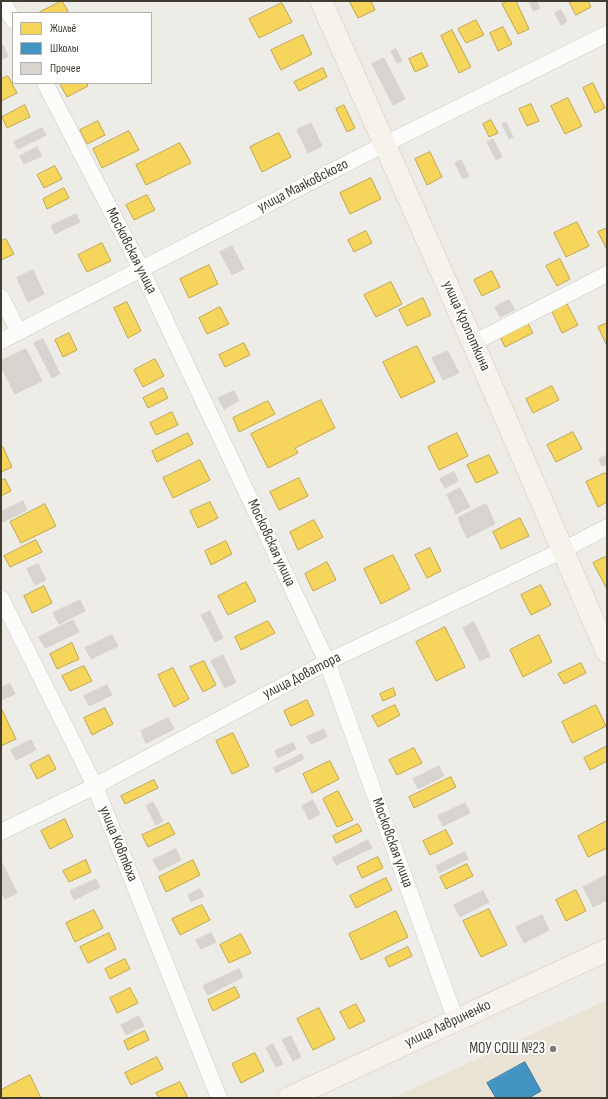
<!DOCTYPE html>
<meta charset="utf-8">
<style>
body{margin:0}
#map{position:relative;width:608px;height:1099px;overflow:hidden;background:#eeece6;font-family:"Sofia Sans Condensed",sans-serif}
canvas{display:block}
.frame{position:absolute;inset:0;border:2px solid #433c33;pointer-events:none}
.legend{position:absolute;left:12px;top:12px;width:140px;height:72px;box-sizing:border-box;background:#fff;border:1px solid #b4b1ad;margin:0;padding:5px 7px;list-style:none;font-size:12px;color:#433c33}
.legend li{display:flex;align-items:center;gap:8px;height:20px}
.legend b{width:20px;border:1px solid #b4b1ad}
</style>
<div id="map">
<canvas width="608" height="1099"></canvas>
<div class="frame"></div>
<ul class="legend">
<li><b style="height:11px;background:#f6d55c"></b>Жильё</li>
<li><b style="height:11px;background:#4393c3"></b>Школы</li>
<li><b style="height:11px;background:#d7d4cf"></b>Прочее</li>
</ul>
</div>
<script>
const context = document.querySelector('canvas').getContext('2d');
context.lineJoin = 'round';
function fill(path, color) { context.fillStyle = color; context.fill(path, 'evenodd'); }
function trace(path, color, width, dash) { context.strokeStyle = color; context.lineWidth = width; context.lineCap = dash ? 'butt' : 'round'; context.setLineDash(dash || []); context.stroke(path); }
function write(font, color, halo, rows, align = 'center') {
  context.font = font + ' "Sofia Sans Condensed",sans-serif'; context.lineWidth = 4; context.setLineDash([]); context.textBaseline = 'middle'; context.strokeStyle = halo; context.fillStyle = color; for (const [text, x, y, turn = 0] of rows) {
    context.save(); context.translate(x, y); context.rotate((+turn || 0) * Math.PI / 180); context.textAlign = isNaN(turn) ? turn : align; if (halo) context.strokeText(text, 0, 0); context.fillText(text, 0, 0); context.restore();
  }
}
const education = new Path2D(`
 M607,1000V1098H392Z`);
const homes = new Path2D(`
 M62,1L68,11L64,13H38Z
 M354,1H371L375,10L358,18L350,3Z
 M508,1H516L529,29L518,34L502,4Z
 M569,1H588L591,7L576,15Z
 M282,3L292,22L259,38L249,19Z
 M476,20L484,35L466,43L458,29Z
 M503,27L512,44L498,51L490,33Z
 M452,30L471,67L459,73L441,36Z
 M303,35L312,54L281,70L271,50Z
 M422,53L428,66L415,72L409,59Z
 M323,68L327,77L299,91L294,82Z
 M8,76L17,93L1,101V79Z
 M63,83H87L88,86L67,97L60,84Z
 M593,83L605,108L595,113L583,88Z
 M568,98L582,126L565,134L551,106Z
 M531,104L539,121L527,126L519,109Z
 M25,105L30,117L7,128L2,117Z
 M344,105L355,128L347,132L336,109Z
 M491,120L498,133L489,137L483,124Z
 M98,121L105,135L87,144L80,130Z
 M129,131L139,150L102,168L93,149Z
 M279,133L291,157L262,172L250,147Z
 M180,143L191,163L146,185L136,165Z
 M430,152L442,177L427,185L415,159Z
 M55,166L62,179L44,188L37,175Z
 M371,178L381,199L350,214L340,193Z
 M64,188L69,198L47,209L43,199Z
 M147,195L155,210L134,220L126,205Z
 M577,222L589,246L566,257L554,233Z
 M607,228V250L598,232Z
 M366,231L372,243L354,252L348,240Z
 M6,239L14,254L1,260V241Z
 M102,243L111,261L87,272L78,255Z
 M560,259L570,279L557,286L546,266Z
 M209,265L218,284L189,298L180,279Z
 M492,271L500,287L482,296L474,280Z
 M391,282L402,304L376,317L364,295Z
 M423,298L431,315L407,326L399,310Z
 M127,302L141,331L128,338L114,308Z
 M567,304L578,325L562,333L552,312Z
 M220,307L229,324L207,334L199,318Z
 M528,323L533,333L505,347L500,337Z
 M607,323V346L598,327Z
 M69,333L77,350L63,357L55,340Z
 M244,343L250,355L225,367L219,355Z
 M417,346L435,382L401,398L383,362Z
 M155,359L164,376L143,387L134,370Z
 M552,386L559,400L533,413L526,399Z
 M163,388L168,398L148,408L143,398Z
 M321,400L335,428L295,448L298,453L268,468L251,434Z
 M268,401L275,414L239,432L233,418Z
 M172,412L178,425L156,435L150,423Z
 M573,432L582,449L556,462L547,445Z
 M188,433L193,444L157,462L152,451Z
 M457,433L468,456L439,470L428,447Z
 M3,447L12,467L1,472V448Z
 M489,455L498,473L476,483L467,465Z
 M200,460L210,480L173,498L163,478Z
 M605,473L607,476V502L598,507L586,482Z
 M299,478L308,496L279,510L270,492Z
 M5,479L11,491L1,496V481Z
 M210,502L218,518L198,528L190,511Z
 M45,504L56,526L21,543L10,522Z
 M520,518L529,536L501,549L493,532Z
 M314,520L323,537L298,550L290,532Z
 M36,540L42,552L10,567L4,556Z
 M226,541L232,554L211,565L205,551Z
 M430,548L441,571L427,578L415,555Z
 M393,555L410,589L381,604L364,569Z
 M607,556V589L593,563Z
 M327,562L336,580L313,591L305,574Z
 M246,582L256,601L228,615L218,596Z
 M541,585L551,605L531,615L521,595Z
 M44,586L52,603L32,613L24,596Z
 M268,621L275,633L241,650L235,637Z
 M445,627L465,667L436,681L416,642Z
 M539,635L552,662L523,677L510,650Z
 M72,643L79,659L57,669L50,654Z
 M204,661L216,685L203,692L190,667Z
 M581,663L586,673L564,684L558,674Z
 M84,666L92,681L70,691L62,676Z
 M173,668L189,699L174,707L158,675Z
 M393,688L396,695L383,701L380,694Z
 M307,700L314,715L291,726L284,711Z
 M395,705L400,715L378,727L372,716Z
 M596,705L606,726L572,743L562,722Z
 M1,708L16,739L1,746Z
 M105,708L113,724L92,735L84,718Z
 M233,733L249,766L232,774L216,741Z
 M607,746V761L590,770L584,758Z
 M414,748L422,763L397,775L389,760Z
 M49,755L56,769L37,779L30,765Z
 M330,761L339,779L312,793L303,774Z
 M451,777L456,787L414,808L409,797Z
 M154,780L158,788L125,804L121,796Z
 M338,791L353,820L337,827L323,799Z
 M65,819L73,837L50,849L41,831Z
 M607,821V848L588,857L578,836Z
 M169,823L175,834L148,847L142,835Z
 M358,824L362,831L336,843L333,836Z
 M446,830L453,844L430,855L423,841Z
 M378,857L383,868L362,878L357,867Z
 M86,860L91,872L69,882L63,871Z
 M193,860L200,875L166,892L159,877Z
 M467,864L473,876L446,889L440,877Z
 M386,878L392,890L356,908L350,896Z
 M576,890L586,911L566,921L556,900Z
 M202,905L210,920L180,935L172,919Z
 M489,909L507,945L481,957L463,921Z
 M94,910L103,928L75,942L66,923Z
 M396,911L408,937L361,960L349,934Z
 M109,933L116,949L88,963L80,947Z
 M241,934L251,953L229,963L220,945Z
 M408,947L412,956L389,967L385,958Z
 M125,959L130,969L110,979L105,969Z
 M235,987L240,997L213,1011L208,1000Z
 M130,988L138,1003L117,1013L110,998Z
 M356,1004L365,1021L349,1029L340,1012Z
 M319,1008L335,1039L313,1050L297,1019Z
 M145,1031L149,1040L128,1050L124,1041Z
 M255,1053L264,1071L241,1083L232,1064Z
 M157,1057L163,1069L131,1085L125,1073Z
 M30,1075L41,1098H1V1090Z
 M180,1082L188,1098H159L156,1093Z`);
const schools = new Path2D(`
 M525,1062L541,1091L529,1098H496L487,1083Z`);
const building = new Path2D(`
 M529,1H536L540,8L534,11Z
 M561,10L567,21L561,25L555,13Z
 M3,45L8,56L1,60V46Z
 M396,49L402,61L397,63L391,51Z
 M384,58L405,99L393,105L372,64Z
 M506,122L513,137L509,139L502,124Z
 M311,123L322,146L308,153L297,130Z
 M42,128L46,135L18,149L14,142Z
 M493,139L502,157L496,160L487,142Z
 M37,147L42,156L24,164L20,156Z
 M461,160L469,176L463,179L455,163Z
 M76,214L80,222L55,234L51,226Z
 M232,246L244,269L232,275L220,252Z
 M33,270L44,294L28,302L17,278Z
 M509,300L515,310L500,317L495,307Z
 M43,339L60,374L52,378L34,343Z
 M26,349L42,381L15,394L1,366V361Z
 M448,351L459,373L443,380L432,358Z
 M234,391L239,401L224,409L218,398Z
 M607,455V464L602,466L599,459Z
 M454,472L458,481L445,488L440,479Z
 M460,488L470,507L456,514L447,495Z
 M23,501L27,510L1,523V512Z
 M486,504L495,524L467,538L458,518Z
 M38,564L46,580L35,585L27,569Z
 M80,600L85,611L59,624L53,613Z
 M210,611L223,638L215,642L201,615Z
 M73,620L79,632L45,648L39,637Z
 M474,622L490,656L480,661L463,628Z
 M112,635L118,646L91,659L85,648Z
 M223,655L236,682L225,688L211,661Z
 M10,684L15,694L1,700V688Z
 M107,685L112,695L89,706L84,696Z
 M168,718L174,729L146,743L141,731Z
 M324,729L327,737L311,744L307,737Z
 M31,740L36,750L16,760L11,750Z
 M293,743L296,749L278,758L275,751Z
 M302,754L304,759L276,773L274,768Z
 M439,766L444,776L418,789L413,779Z
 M313,800L320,814L309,820L302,806Z
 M153,802L163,821L156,825L146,806Z
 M465,803L470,813L443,826L438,816Z
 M368,840L372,848L336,865L332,858Z
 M176,849L181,860L159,871L153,860Z
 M465,852L468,859L439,873L436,866Z
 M1,861L17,893L5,899L1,891Z
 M607,875V900L593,907L583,887Z
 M96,879L100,887L74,900L70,891Z
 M200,889L204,896L191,902L188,895Z
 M483,891L489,902L460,917L454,905Z
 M542,915L549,930L524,943L516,927Z
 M211,933L216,942L201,949L196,940Z
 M239,969L243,977L208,995L203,986Z
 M139,1016L144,1026L126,1035L121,1025Z
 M291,1036L301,1057L293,1061L282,1040Z
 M273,1044L283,1064L276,1067L266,1048Z`);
const street = new Path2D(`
 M3,1L13,20
 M45,83L141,269L327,662L456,1021
 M1,297L19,332
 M1,341L385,144L607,34
 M473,343L607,274
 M1,598L95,786L219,1098
 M1,832L95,786L327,662L563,550L607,527`);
const secondary = new Path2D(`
 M321,1L473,343L607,652
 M289,1098L607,950`);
const markers = [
 [553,1049,4,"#7f7a72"]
];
const streetNames = [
 ["улица Маяковского",303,186,-27],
 ["Московская улица",131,251,63],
 ["улица Кропоткина",466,326,66],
 ["Московская улица",271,543,65],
 ["улица Доватора",302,676,-27],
 ["Московская улица",392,843,70],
 ["улица Ковтюха",118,844,68],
 ["улица Лавриненко",448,1024,-25]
];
const poiNames = [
 ["МОУ СОШ №23",545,1049]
];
fill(education, '#e9e3d5');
fill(homes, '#f6d55c');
trace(homes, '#c0a750', 1);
fill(schools, '#4393c3');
trace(schools, '#437998', 1);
fill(building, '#d7d4cf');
trace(building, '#d6d3cc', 1);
trace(street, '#ccc9c4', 17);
trace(secondary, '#cfcabe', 23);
trace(street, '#fcfcfb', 16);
trace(secondary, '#f6f3ed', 22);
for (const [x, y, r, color] of markers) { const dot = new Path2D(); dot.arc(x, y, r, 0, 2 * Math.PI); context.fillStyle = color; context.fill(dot); trace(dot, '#fff', 1.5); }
write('15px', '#433c33', '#fff', streetNames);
write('15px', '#433c33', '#fff', poiNames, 'right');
</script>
